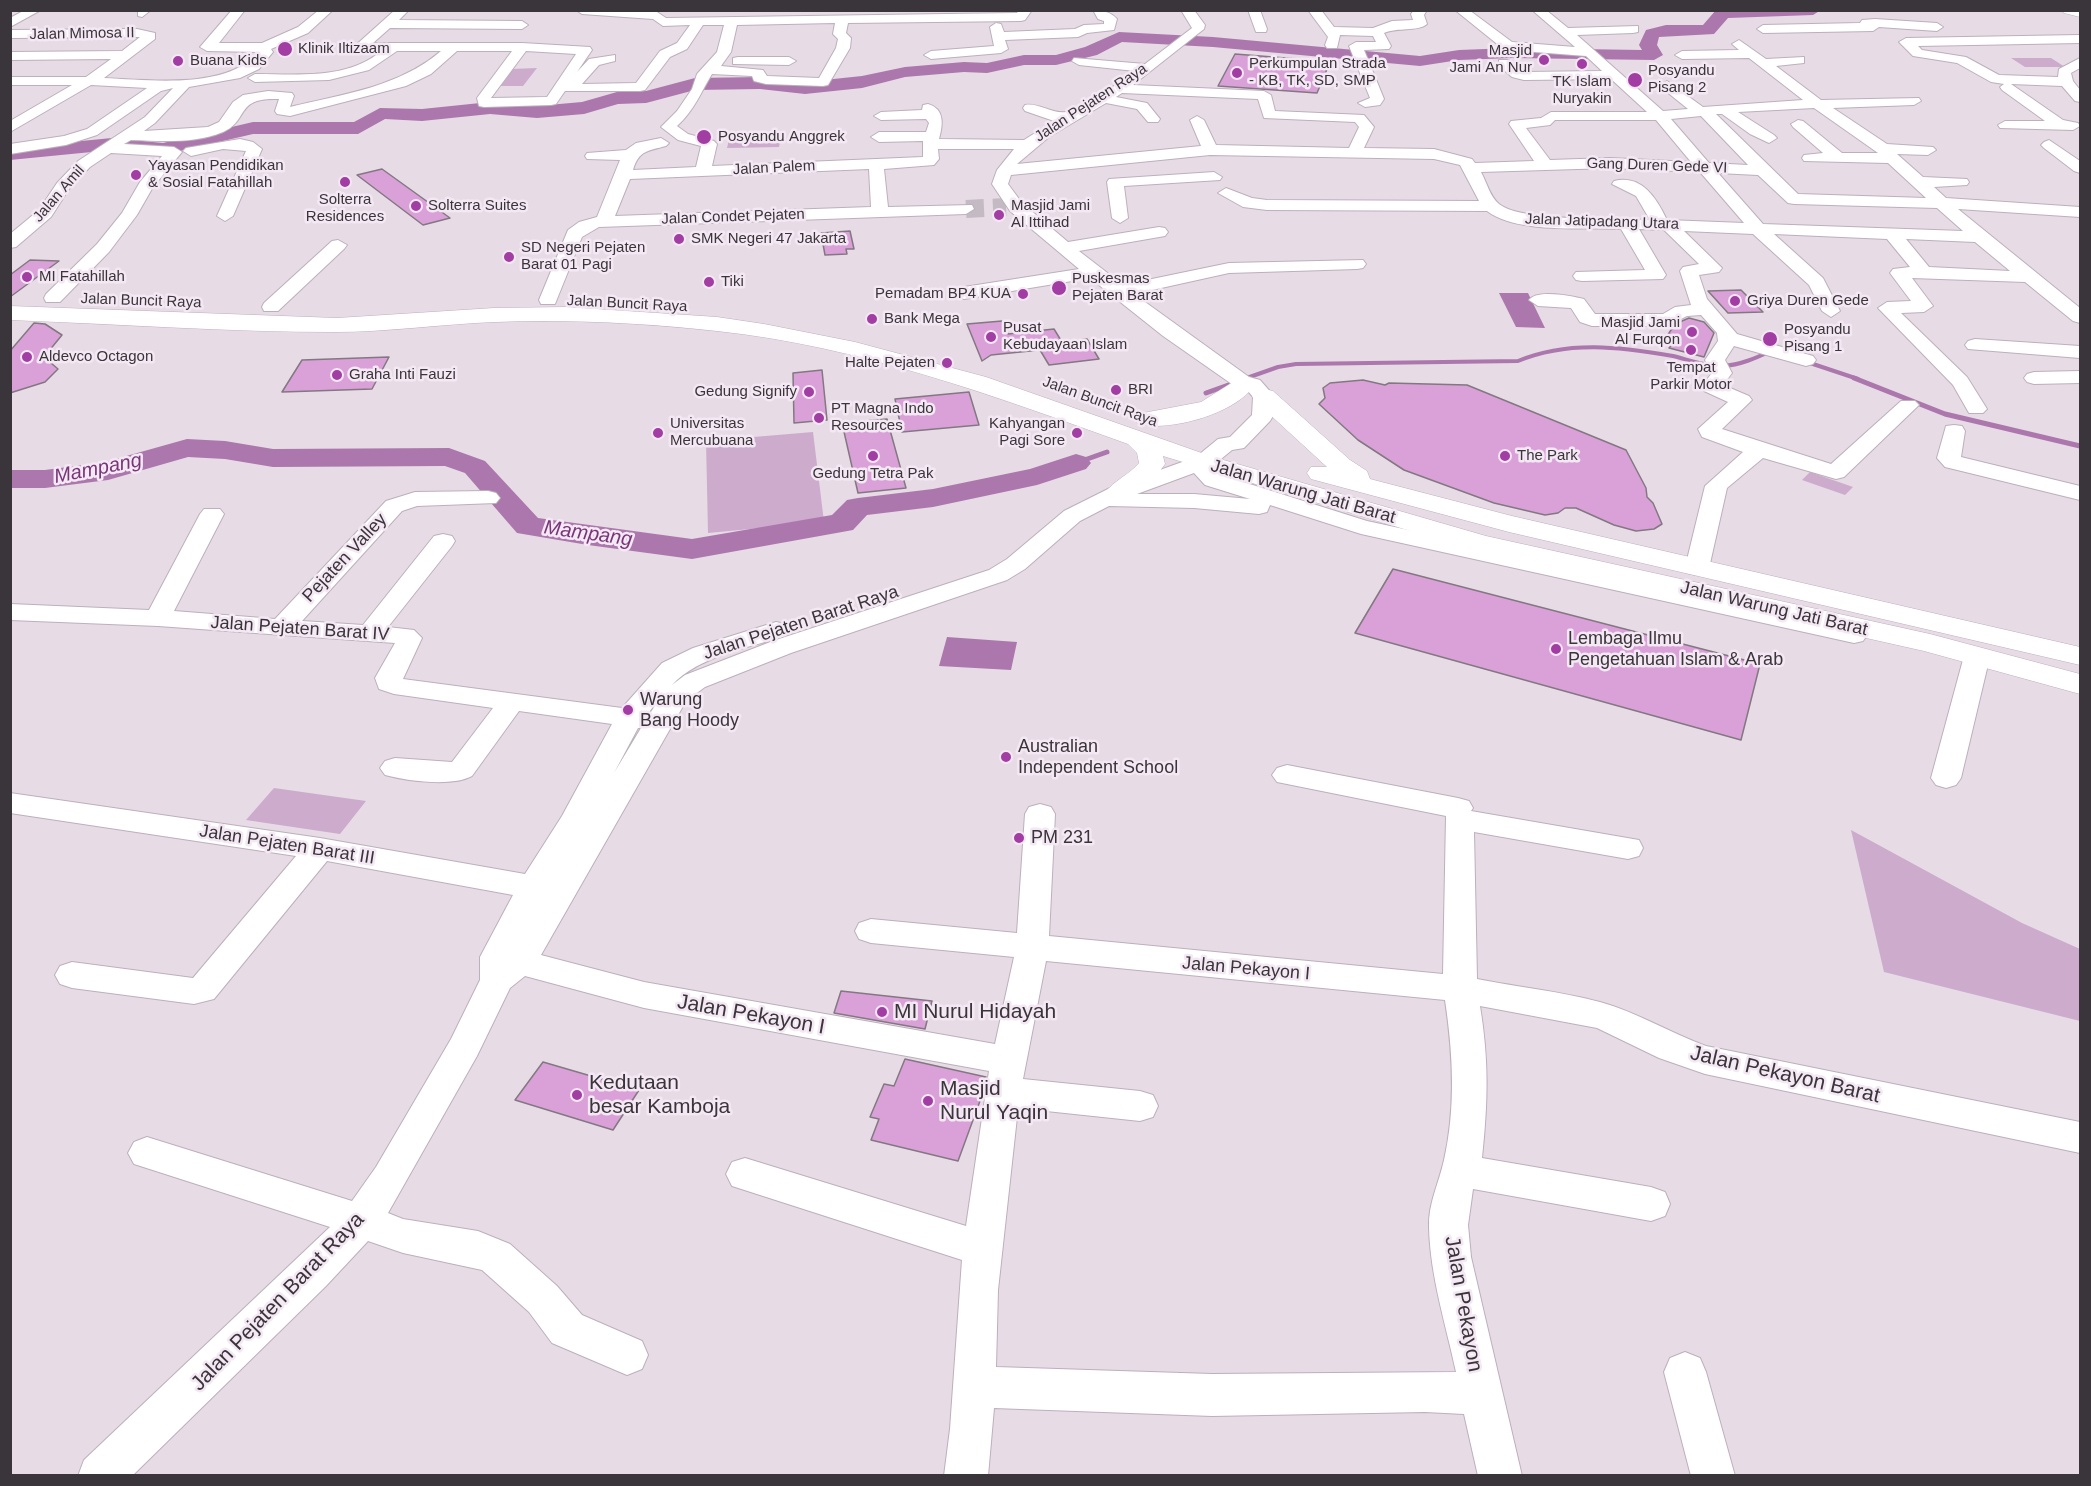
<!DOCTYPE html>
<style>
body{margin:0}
#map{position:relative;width:2091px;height:1486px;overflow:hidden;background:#e7dbe6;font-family:Helvetica,sans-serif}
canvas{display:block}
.frame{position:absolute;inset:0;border:12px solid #3a353a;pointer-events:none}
</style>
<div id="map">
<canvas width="2091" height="1486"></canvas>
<div class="frame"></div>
</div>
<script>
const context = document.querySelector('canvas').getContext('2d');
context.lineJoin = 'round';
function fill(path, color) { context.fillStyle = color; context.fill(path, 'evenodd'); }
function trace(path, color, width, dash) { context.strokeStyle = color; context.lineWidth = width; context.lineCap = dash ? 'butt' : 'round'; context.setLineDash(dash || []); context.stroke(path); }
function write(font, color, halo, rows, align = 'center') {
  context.font = font + ' Helvetica,sans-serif'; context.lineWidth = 5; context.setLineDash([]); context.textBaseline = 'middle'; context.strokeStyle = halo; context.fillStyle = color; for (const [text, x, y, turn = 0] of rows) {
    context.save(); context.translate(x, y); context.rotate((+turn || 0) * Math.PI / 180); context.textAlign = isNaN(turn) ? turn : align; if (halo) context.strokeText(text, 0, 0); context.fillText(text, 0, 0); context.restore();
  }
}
const green = new Path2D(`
 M2011,58H2051L2065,67H2025Z
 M537,68L523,86H497L511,69Z
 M781,138L779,147L727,148L729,140Z
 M813,432L824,522L708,533L706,441Z
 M1810,472L1853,487L1845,495L1802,480Z
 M274,788L366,801L340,834L246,820Z
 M1851,830L2022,923L2080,949V1021L1884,972Z`);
const water = new Path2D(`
 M1499,293H1528L1545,328L1516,327Z
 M947,637L1017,642L1011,670L939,666Z`);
const streamFar1 = new Path2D(`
 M1807,362L1858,379
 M1244,379L1278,367L1296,364L1518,361C1569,340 1620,347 1673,356C1689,360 1706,367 1723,366C1740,365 1756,358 1771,351`);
const stream = new Path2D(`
 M1854,378L1945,414L2080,446
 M1206,393L1248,378
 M1076,463L1107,452`);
const river = new Path2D(`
 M1716,10H1821L1813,15L1728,18L1714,34L1659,37L1657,45L1663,55L1654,60L1512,58L1459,60L1420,66L1213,47L1122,42L1097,55L1056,65H1024L987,73L964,72L905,77L862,88L805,94L760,89L695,90L646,103L618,104L584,114L537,118L490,114L422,121L385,119L358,134H253L163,155L112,150L10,160V148L112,138L163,143L253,122H354L380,108L422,109L490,102L537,106L582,102L617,92L646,91L695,78L760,77L805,82L862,76L905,67L964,62L987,63L1024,55H1056L1085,47L1119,32L1213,37L1420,56L1459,50L1512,48L1642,50L1639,45L1646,30L1666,25H1703Z
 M187,439L225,441L273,449L449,448L485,461L538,518L692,539L832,515L847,500L858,498L933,489L1030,469L1076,454L1086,457L1091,463L1086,469L1037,485L933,507L867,515L853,530L842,532L692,559L588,545L517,533L465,473L445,466L273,467L225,459L188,457L108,480L45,488H10V470H45L105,462Z`);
const building = new Path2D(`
 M1235,54L1311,60L1330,62L1317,93L1218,86Z
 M382,169L450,218L423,225L357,175Z
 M850,231L854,249H846L847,254L825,255L821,233Z
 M30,260L59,261L10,297V275Z
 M1741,290L1763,312L1728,313L1708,291Z
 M1689,318L1704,322L1714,333L1704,357L1669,348L1675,341L1665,339L1675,324Z
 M1002,321L1008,334L1054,329L1062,342L1087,339L1099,359L1049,365L1040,350L991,355L982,361L967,324Z
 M34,323L45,324L62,335L44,357L58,369L45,382L10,393V351Z
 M389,357L372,389L282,392L302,360Z
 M822,370L827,420L794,423L793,373Z
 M1363,380L1385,385L1389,383L1467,385L1626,450L1646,488L1647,497L1653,503L1662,524L1654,529L1636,531L1614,525L1576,508H1565L1558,513L1545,515L1494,503L1404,470L1358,440L1319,404L1325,398L1323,388L1330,383Z
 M969,392L979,425L902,432L895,399Z
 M887,419L906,488L858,493L842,423Z
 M1393,569L1760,664L1741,740L1355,633Z
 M841,991L932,1001L925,1029L834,1013Z
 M905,1059L986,1077L984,1090L958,1161L871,1140L879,1119L870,1117L884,1084L894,1086Z
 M543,1062L639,1090L613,1130L515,1100Z`);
const minorTunnel = new Path2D(`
 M966,209L1006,207`);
const minor = new Path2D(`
 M25,10H41L10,27V18Z
 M138,10H151L142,17L138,16Z
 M232,10H245L219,43H262L298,27L319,10H333L308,33L271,49L273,52L259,69L240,78L189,87L155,123L144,131L208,127L219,122L233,102L243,95L268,91L292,93L294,96L290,107C344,94 399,87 441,51H397L369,70L329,80L255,82L248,78L255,74C296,74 348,80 381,51L367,50L357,44L395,10L407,12L399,20L522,21L528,25L522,29L390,28L373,43H522L590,47L592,50L577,72L589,59L615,55V61L599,65L582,84L636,83L660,51L677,43L690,25L663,26L653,19L582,14L576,10L657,12L666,18L1017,13L1019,10H1032L1025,20L1021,21L848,23L846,33L851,38L850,48L828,85L823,86L766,84L754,81L752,76L712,74C701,92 694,111 677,126L688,134L714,141L717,144L712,166L923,157V141L879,142L871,137L879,132H926L929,123L926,119L881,120L874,116L881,112L922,110L923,105L928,104C945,109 943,125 939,139L1024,140L1054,121L1025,111L1023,108L1025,105C1038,102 1051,114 1066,112C1082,111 1121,81 1135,71L1079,65L1072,61L1074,58L1145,64L1192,28L1181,10H1194L1205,25L1204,29L1133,85L1264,91L1271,95L1275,111L1364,115L1374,127L1364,148L1434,149L1472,159L1475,163L1534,161L1509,124L1511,121L1541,118L1551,112H1647L1611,79L1524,80L1512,77L1499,66V60H1509L1525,72L1602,71L1586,56L1522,51V56H1512L1455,10H1469L1512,42L1575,47L1532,10H1546L1568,28L1638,26V32L1633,33L1577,35L1663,111L1688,109L1662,88L1660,85L1667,81L1703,107L1803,100L1749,58L1682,59L1675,55L1682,51L1739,50L1732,44L1739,40L1766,59L1804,57V63L1776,66L1821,100L1919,98L1921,101L1914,105L1833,108L1887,144L1933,147L1936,150L1928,155L1897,154L1923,177L1967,179L1969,182L1967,185L1934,187L1946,198L2080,207V217L1958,209L2080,308V323L2073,321L2025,282L1912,278L1933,306L1924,312L1901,313L1967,377L1987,409L1983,413H1969L1953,385L1878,308L1887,302L1911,301L1890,273L1893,269L1910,267L1887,239L1774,234L1823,278L1840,311L1831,317L1822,311L1809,285L1753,234L1684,231L1722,268L1719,272L1699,275L1707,299L1737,334L1813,356L1816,360L1813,364L1806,366L1734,346L1725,360L1732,373L1723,385L1749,396L1752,400L1722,429L1831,464L1901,401H1915L1919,405L1844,477L1836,479L1763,458L1727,488L1709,568L1706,573L1697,575L1688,573L1685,568L1705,486L1743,452L1702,437L1698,429L1728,402L1704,391L1701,387L1712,373L1705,360L1718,341L1717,333L1701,315L1687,316L1667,326H1592L1580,322L1571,308L1538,306L1529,300C1537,289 1571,296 1584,299L1595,314H1663L1675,307L1691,305L1680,271L1683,267L1699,264L1664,230L1639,229L1666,275L1663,279L1582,281L1576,280L1573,276L1576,272L1645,270L1621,229C1584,227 1517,234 1487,211L1267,210L1243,207L1218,193L1226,188L1252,198L1267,200L1479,201L1460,165L1434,159L1210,155L1011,175L1008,184L1022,203L1068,242L1159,227L1165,228L1168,232L1165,236L1079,251L1123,285L1229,263L1363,260L1366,264L1363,268L1357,269L1229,273L1134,294L1249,377L1260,380L1274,396L1273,416L1270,421L1244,448L1232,450L1215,464V469L1221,475L1367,521L1863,629L1867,635L1863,641L1854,643L1361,534L1270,505L1267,512L1259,514L1194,508L1109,506L1080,521L1025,569L1007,580L791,653L705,687L686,701L541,955L644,982L995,1044L1014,957L871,943L859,939L855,931L859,923L871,919L1017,933L1025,814L1029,807L1040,804L1051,807L1055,814L1049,936L1443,974L1446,816L1277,782L1272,775L1277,768L1287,765L1458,798L1469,801L1473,808L1471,811L1639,840L1643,848L1639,856L1628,859L1474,832L1477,979C1517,987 1560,991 1600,1002C1637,1012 1670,1033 1706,1046L2080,1122V1153L1705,1074L1659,1058L1597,1028L1480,1006C1489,1061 1488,1102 1482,1158L1651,1187L1665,1192L1670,1204L1665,1216L1651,1221L1473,1189L1468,1225L1471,1257L1522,1476H1478L1464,1414L1425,1412L1212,1416L994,1408L988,1476H944L950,1429L962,1260L732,1186L726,1174L732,1162L745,1158L966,1226L989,1071L644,1008L525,976L510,988L477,1056L388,1213L403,1219L478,1231L510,1244L557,1286L582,1315L642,1341L648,1355L642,1369L627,1375L552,1343L529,1312L482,1270L403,1253L368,1241L326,1286L132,1476H78L84,1460L330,1227L134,1164L128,1153L134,1142L147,1137L352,1201L376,1167L451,1039L480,980V957L513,895L327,861L214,999L194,1004L72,988L60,984L55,975L60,966L72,962L193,978L296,856L10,813V793L320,838L525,874L562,816L612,724L519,711L472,776C452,787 407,781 385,775L380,768L385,761L395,758L452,762L493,708L394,694L379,689L375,678L395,643L158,626L10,620V604L149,610L200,514L204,509H220L224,514L174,611L275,619L386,501L415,492L488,491L496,493L500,498L496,503L417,506L402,511L302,621L363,625L434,536L443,534L452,536L455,541L452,546L388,627L414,630L422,638L403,679L622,708L662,663L693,648L776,622L785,624L789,630L785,636C748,648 699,656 672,685L685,675L773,641L989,570L1007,559L1064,511L1110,488L1196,457L1218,439L1230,437L1252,415L1253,397L1247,390L1236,387L1163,336L1090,278L964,299L957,297L955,293L957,289L964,287L1079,269L1010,211L992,184L997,170L1014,149H938L939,159L934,165L884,169L888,207L972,205L974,209L966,214L599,227L582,237L555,304H541L539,300L568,230L579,222L597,217L620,160L587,159L585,156L587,153L626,150L636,143L661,138L669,143L666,146C648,151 639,150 633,170L696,167L701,146L678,140L661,127L677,111L692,89L697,74L717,52L724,25H703L687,49L670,57L645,90L640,91H565L556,104L551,105L484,107L479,106L477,98L512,51H457L431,74L406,86L290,116L277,114L275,111L279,99C234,97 250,120 223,132C195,144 160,141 131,140L124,144L174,147L182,152L153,187L137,215L109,252L60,302H46L44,298L46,294L97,244L122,213L140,182L162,156L111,153L90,167L69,189L51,217L16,247L10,248V234L39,210L57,183L78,161L145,117L173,88L161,91L97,135L66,145L10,154V144L64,136L87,129L147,88L91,85L10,132V121L72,85H10V77H86L111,59L10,60V52L122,51L140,37L10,38V30L137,29L155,33V39L104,78C151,80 226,90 259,52L207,51L200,47ZM835,23L833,34L838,39L836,48L819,78L767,76L763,70L721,66L731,52L737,25ZM526,51L576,54L547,97L491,98ZM1122,93L1258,99L1264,118L1355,122L1359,127L1349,148L1216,145L1204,120L1197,116L1190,120L1201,146L1017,164L1049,137L1106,103L1137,109L1148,122H1158L1160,119L1147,103L1116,97ZM1814,108L1878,153H1842L1803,121L1798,120L1791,124L1793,127L1823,153L1804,155L1802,158L1804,161L1888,163L1926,198L1798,194L1716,114H1722L1750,134L1769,143L1777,138L1774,135L1738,112ZM1701,116L1748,165L1709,163L1671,119ZM1555,120H1656L1691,162L1610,158L1550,160L1526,128L1550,125ZM1610,168L1700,172L1744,223L1667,220C1657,199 1642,174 1614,181L1612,184L1636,196L1650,220C1618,218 1520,222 1499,204C1490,197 1487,183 1481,172ZM869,169L871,207L615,216L630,179ZM1718,173L1758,175L1788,203L1794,204L1937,208L1963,231L1763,224ZM1906,239L1975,242L2010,271L1929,267ZM1194,473L1205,485L1250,499L1194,494H1137ZM662,695L651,712H649ZM638,728H641L614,773ZM1046,961L1445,1000C1453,1053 1456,1108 1444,1160C1439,1183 1428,1204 1429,1227C1430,1276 1446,1325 1456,1372L1212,1374L996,1367L998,1290L1018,1108L1140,1121L1153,1117L1158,1106L1153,1095L1140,1091L1023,1079Z
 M1093,10C1102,10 1111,12 1117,19L1114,30L1087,33L1078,37L1005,40L1008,49L1001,53L931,59L924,55L931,51L994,46L990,27L996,23L1001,24L1004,32L1075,29L1084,25L1104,24V21L1098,19Z
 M1248,10H1260L1267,29L1266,32H1256Z
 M1308,10H1321L1334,27L1373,28L1392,21L1413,20L1411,14L1414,10H1427L1424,15L1427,24C1418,32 1397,27 1384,33L1391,46L1389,49L1364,50L1384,99L1380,105L1365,107L1358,103L1370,98L1349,46L1356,42H1376L1373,36L1340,35L1337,48H1327L1325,45L1328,37Z
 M1875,19L1937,23L1943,27L1937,31L1879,27L1873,31L1763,33L1757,29L1763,25L1860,23L1862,20Z
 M2080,35V43L1918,46L1922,50L1966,57L1999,75L2058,77L2059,69L2080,58V68L2071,73L2073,81L2080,90V102L2075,101L2062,86L2011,84L2063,120L2078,123L2080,126L2073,130L2000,128L1998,125L2005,121H2045L2002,90L2000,87L2004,84L1991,82L1957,63L1913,56L1899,42L1906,38Z
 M738,57H789L796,61L789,65L733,64V58Z
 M240,139L253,142L262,149L233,216L225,221L217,216L246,151L223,149L191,156L183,151L186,148Z
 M2049,140L2080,161V173L2074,171L2044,148L2041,145L2044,142Z
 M1214,172L1222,177L1220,180L1124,186L1128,218L1120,223L1112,218L1107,182L1109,179Z
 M338,240L347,245L344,249L278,311H264L262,307L264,303L332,241Z
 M1975,339L2080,346V358L1968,349L1965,345L1968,341Z
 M2080,371V383L2034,384L2027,382L2024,378L2027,374L2034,372Z
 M1954,425L1962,426L1965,431L1961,457L2080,486V500L1945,467L1937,458L1946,426Z
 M1977,648L1986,650L1990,656L1961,778L1956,785L1946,788L1936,785L1931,778L1964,656L1968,650Z
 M1685,1352L1700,1358L1706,1372L1735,1476H1691L1664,1372L1670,1358Z`);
const major = new Path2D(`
 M2062,10H2080V17L2064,13Z
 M10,306L337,318L494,308L566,307L717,317L764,324L855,342L986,377L1213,457L1486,536L1930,634L2080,674V694L1924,651L1470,549L1163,456L1165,464C1152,482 1133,505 1109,499L1105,493C1113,481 1129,475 1139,463L1137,453L1128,444C995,396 859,346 717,331C644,323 568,319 495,322C442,324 388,332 335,332C227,332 119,324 10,320Z
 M1241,380L1249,382L1253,387C1234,414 1169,432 1138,424L1135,419L1138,414L1201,402L1233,382Z
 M1264,389L1273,391L1350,460L1367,471L1370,479L1512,516L2080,647V665L1509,532L1311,479L1307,473L1311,467H1327L1255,401L1252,396L1255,391Z`);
const markers = [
 [285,49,8,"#a13da3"],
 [1544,60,6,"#a13da3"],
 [178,61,6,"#a13da3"],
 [1582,64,6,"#a13da3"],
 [1237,73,6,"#a13da3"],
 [1635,80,8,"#a13da3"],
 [704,137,8,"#a13da3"],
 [136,175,6,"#a13da3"],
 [345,182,6,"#a13da3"],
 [416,206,6,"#a13da3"],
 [999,215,6,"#a13da3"],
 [679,239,6,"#a13da3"],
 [509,257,6,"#a13da3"],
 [27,277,6,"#a13da3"],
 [709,282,6,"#a13da3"],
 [1059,288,8,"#a13da3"],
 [1023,294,6,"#a13da3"],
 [1735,301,6,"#a13da3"],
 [872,319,6,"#a13da3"],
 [1692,332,6,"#a13da3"],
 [991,337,6,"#a13da3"],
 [1770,339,8,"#a13da3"],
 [1691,350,6,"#a13da3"],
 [27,357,6,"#a13da3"],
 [947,363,6,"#a13da3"],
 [337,375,6,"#a13da3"],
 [1116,390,6,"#a13da3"],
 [809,392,6,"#a13da3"],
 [819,418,6,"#a13da3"],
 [658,433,6,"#a13da3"],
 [1077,433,6,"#a13da3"],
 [873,456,6,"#a13da3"],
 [1505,456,6,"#a13da3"],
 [1556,649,6,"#a13da3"],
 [628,710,6,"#a13da3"],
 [1006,757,6,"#a13da3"],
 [1019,838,6,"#a13da3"],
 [882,1012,6,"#a13da3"],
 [577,1095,6,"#a13da3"],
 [928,1101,6,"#a13da3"]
];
const farStreetnames = [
 ["Jalan Mimosa II",82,34,-1],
 ["Jalan Pejaten Raya",1091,103,-33],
 ["Gang Duren Gede VI",1657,166,2],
 ["Jalan Palem",774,168,-3],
 ["Jalan Amil",59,194,-49],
 ["Jalan Condet Pejaten",733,217,-2],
 ["Jalan Jatipadang Utara",1602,222,2],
 ["Jalan Buncit Raya",141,301,2],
 ["Jalan Buncit Raya",627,304,3],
 ["Jalan Buncit Raya",1100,402,20]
];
const farPoinames = [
 ["Klinik Iltizaam",298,49],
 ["Masjid",1532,51,"right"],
 ["Jami An Nur",1532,68,"right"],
 ["Buana Kids",190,61],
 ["Perkumpulan Strada",1249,64],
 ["- KB, TK, SD, SMP",1249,81],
 ["Posyandu",1648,71],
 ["Pisang 2",1648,88],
 ["TK Islam",1582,82,"center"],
 ["Nuryakin",1582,99,"center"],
 ["Posyandu Anggrek",718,137],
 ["Yayasan Pendidikan",148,166],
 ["& Sosial Fatahillah",148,183],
 ["Solterra",345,200,"center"],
 ["Residences",345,217,"center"],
 ["Solterra Suites",428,206],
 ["Masjid Jami",1011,206],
 ["Al Ittihad",1011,223],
 ["SMK Negeri 47 Jakarta",691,239],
 ["SD Negeri Pejaten",521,248],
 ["Barat 01 Pagi",521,265],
 ["MI Fatahillah",39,277],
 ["Puskesmas",1072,279],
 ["Pejaten Barat",1072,296],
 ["Tiki",721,282],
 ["Pemadam BP4 KUA",1011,294,"right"],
 ["Griya Duren Gede",1747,301],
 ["Bank Mega",884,319],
 ["Masjid Jami",1680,323,"right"],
 ["Al Furqon",1680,340,"right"],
 ["Pusat",1003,328],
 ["Kebudayaan Islam",1003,345],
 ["Posyandu",1784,330],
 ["Pisang 1",1784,347],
 ["Aldevco Octagon",39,357],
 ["Halte Pejaten",935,363,"right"],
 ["Tempat",1691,368,"center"],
 ["Parkir Motor",1691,385,"center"],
 ["Graha Inti Fauzi",349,375],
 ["BRI",1128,390],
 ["Gedung Signify",797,392,"right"],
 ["PT Magna Indo",831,409],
 ["Resources",831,426],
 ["Universitas",670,424],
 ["Mercubuana",670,441],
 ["Kahyangan",1065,424,"right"],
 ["Pagi Sore",1065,441,"right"],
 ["The Park",1517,456],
 ["Gedung Tetra Pak",873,474,"center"]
];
const streetNames = [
 ["Jalan Warung Jati Barat",1303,492,16],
 ["Pejaten Valley",345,558,-47],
 ["Jalan Warung Jati Barat",1774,609,13],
 ["Jalan Pejaten Barat Raya",801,623,-18],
 ["Jalan Pejaten Barat IV",300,629,4],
 ["Jalan Pejaten Barat III",287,845,9],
 ["Jalan Pekayon I",1246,969,5]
];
const poiNames = [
 ["Lembaga Ilmu",1568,639],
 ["Pengetahuan Islam & Arab",1568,660],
 ["Warung",640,700],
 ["Bang Hoody",640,721],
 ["Australian",1018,747],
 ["Independent School",1018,768],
 ["PM 231",1031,838]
];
const waterNames = [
 ["Mampang",98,469,-11],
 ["Mampang",588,534,8]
];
const nearPoinames = [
 ["MI Nurul Hidayah",894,1012],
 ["Kedutaan",589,1083],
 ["besar Kamboja",589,1107],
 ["Masjid",940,1089],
 ["Nurul Yaqin",940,1113]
];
const nearStreetnames = [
 ["Jalan Pekayon I",751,1015,10],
 ["Jalan Pekayon Barat",1785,1075,13],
 ["Jalan Pejaten Barat Raya",278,1302,-46],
 ["Jalan Pekayon",1463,1304,80]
];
fill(green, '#cdabcc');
fill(water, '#ac77ac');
trace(streamFar1, '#ac77ac', 4);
trace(stream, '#ac77ac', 5);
fill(river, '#ac77ac');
fill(building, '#d9a1d8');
trace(building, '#837882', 1.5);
trace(minorTunnel, '#c4bac4', 18, [18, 9]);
trace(minor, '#bbb0bb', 2);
trace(major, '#bbb0bb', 1);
fill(minor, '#fff');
fill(major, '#fff');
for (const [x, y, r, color] of markers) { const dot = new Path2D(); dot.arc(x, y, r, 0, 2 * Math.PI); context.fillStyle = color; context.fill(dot); trace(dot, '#f4e8f4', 2); }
write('15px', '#3a353a', '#f4e8f4', farStreetnames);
write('15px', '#3a353a', '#f4e8f4', farPoinames, 'left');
write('18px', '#3a353a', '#f4e8f4', streetNames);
write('18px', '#3a353a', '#f4e8f4', poiNames, 'left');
write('italic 20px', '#783679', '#f4e8f4', waterNames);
write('21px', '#3a353a', '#f4e8f4', nearPoinames, 'left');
write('21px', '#3a353a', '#f4e8f4', nearStreetnames);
</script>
